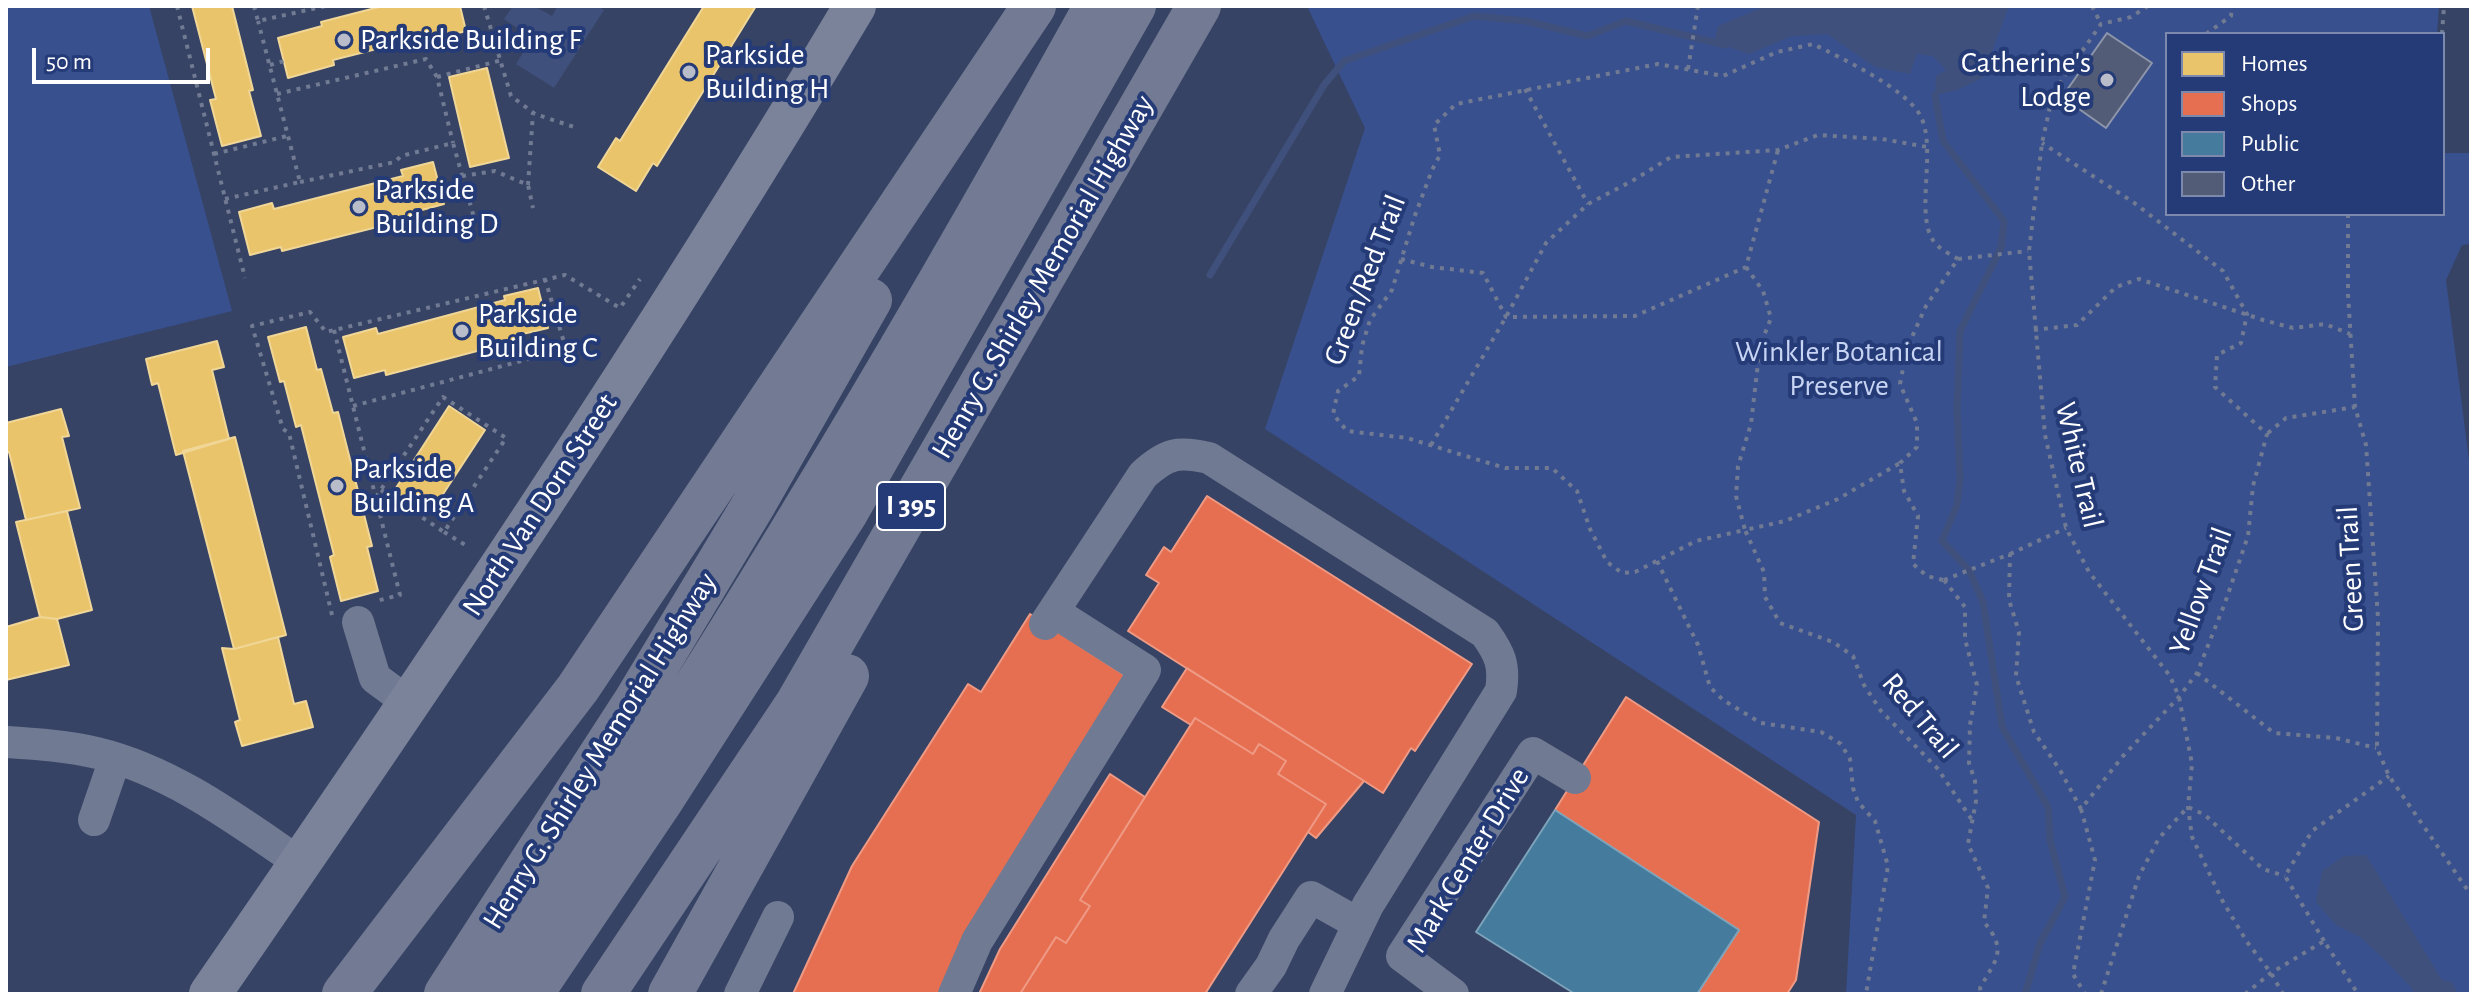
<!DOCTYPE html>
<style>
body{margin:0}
#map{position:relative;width:2477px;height:1000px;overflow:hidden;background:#374364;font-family:"Alegreya Sans",sans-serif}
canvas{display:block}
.frame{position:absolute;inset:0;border:8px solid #fff;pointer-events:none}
.legend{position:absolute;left:2165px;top:32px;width:280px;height:184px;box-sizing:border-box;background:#243b77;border:2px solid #7c89ad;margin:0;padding:10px 14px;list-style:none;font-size:24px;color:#fff}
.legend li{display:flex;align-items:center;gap:16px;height:40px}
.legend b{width:40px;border:2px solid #7c89ad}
.scale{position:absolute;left:32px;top:48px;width:178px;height:36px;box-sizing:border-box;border:4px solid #fff;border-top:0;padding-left:10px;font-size:24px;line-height:28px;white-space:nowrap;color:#fff;-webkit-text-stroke:6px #243b77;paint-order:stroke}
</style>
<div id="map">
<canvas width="2477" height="1000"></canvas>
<div class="frame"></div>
<ul class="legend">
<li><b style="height:22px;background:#e9c46a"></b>Homes</li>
<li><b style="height:22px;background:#e76f51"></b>Shops</li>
<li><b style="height:22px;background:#457b9d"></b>Public</li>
<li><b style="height:22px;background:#525c76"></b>Other</li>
</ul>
<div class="scale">50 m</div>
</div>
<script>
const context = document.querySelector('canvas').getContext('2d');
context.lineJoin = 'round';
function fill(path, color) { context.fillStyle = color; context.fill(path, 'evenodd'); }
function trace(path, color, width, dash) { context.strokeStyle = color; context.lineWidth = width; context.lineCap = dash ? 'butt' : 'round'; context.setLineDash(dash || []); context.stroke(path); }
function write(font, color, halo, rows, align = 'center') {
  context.font = font + ' "Alegreya Sans",sans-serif'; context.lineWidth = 8; context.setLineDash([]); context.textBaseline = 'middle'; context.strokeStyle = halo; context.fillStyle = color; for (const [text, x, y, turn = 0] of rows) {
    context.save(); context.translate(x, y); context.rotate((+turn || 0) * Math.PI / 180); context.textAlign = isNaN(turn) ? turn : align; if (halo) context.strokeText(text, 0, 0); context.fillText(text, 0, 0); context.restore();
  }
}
const green = new Path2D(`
 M6,6H149L232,311L6,367Z
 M1307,6H2439L2437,34H2167V214H2443V153H2471V244L2462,245L2446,280L2471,476V994H1846L1856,815L1265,429L1365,128Z`);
const water = new Path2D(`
 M513,6H534L552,16L558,6H597L604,10L554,88L516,64L532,38L504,19Z
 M1766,6H2009L1982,78L1957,90L1935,95L1936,76L1946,70L1933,56L1917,54L1910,74L1875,67L1827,34L1792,36L1749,54L1714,42L1718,26Z
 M2366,855L2442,980L2452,982L2458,994H2414L2411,987L2385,960L2360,937L2336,925L2316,902L2322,871L2344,856Z`);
const homes = new Path2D(`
 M192,6H232L253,90L249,91L261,136L222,146L210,100L216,99Z
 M383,6H460L466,31L420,43V38L333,60L334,65L288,78L278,38L322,26L321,22Z
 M704,6H756L657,166L653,163L636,191L598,167L616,138L620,141Z
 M487,68L509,158L470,167L449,77Z
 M433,162L444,204L411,213L413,218L282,251L281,247L250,255L239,212L272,203L274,209L403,176L401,170Z
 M538,288L548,328L514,336L515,341L386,375L385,370L354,378L343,337L376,328L378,334L505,300L504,296Z
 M306,327L317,370L321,369L333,413L338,412L372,546L367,547L378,591L341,601L330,557L334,555L301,425L296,427L284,381L280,382L268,337Z
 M217,341L224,367L212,370L229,439L176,455L158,383L152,385L146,359Z
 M449,406L485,430L430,514L394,491Z
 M61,409L69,436L62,437L80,508L26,520L9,452H6V423Z
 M235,437L286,635L234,649L183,451Z
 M67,511L92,610L57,619L40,617L16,522Z
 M40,617L57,619L69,665L6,680V627Z
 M278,637L294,704L306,701L313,727L242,746L235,722L240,720L222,648L234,649Z`);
const shops = new Path2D(`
 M1207,496L1472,664L1415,751L1411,748L1383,793L1128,631L1159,583L1146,575L1164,547L1171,552Z
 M1030,614L1126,676L938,994H793L852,866L968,684L981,692Z
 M1187,668L1364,781L1316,838L1308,832L1326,804L1278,774L1286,761L1259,744L1253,754L1195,718L1191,725L1162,707Z
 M1626,697L1819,822L1796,980L1787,994H1697L1739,930L1555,810Z
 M1195,718L1253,754L1259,744L1286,761L1278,774L1326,804L1308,832L1205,994H1020L1056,937L1066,943L1090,906L1080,900Z
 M1110,774L1145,797L1080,900L1090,906L1066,943L1056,937L1020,994H979L1000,949Z`);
const public = new Path2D(`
 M1555,810L1739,930L1697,994H1575L1476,932Z`);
const stream = new Path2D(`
 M1935,95L1943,141L2004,221L2001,248L1960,331L1957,409L1960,479L1957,505L1942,541L1969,570L1983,602L2002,727L2048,807L2050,840L2065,897L2040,943L2025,994
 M1210,275L1324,85L1344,61L1474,16L1526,21L1587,36L1626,21L1725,45`);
const building = new Path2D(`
 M2107,33L2152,63L2106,128L2062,97Z`);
const path = new Path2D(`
 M177,6L245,278
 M254,6L258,21L326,6
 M484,6L511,96L535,114L574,127
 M2092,6L2101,24
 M2148,6L2131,17L2101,24L2053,93L2042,143L2029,251L2045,435L2066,528L2089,572L2170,676L2179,697L2192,764L2188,807L2192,837L2222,900L2247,942L2271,973L2283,994
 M2206,34L2231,16L2232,6
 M2442,34L2444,6
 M270,65L284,61
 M1688,69L1698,6
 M437,77L502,60
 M1525,89L1588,204
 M277,94L426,59L437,77L453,143
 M214,154L287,136
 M462,176L495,171L528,185L533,208
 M300,182L395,162L401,156L453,143L475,221
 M528,185L533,113
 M225,199L300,182L258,21
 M2348,214V294L2355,407L2366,445L2378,618L2377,748L2389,776L2471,895
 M1401,259L1432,267L1483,273L1506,317L1635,316L1746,267L1778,150
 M1958,259C1952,255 1943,251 1938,246C1911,223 1939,149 1920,115C1905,88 1841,58 1813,44L1777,52L1723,76L1658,64L1456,104L1434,125L1440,155L1432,170L1414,218L1392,290L1370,320L1362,346L1359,376L1338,391L1333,414L1347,431L1407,438L1505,468H1552L1577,491L1590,529L1607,562L1622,573L1635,572L1696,541L1745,530L1764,572L1765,597L1780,623L1833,642L1853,656L1864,685L1881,711L1938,769L1972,820
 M1958,259L2028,251
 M1746,267L1763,291L1771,318L1760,346L1751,424L1738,466L1736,496L1745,530L1785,521L1838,499L1900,463
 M334,330L400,595L376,601
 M2034,330L2077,325L2116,287L2139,279L2263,320L2293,328L2325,324L2350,334
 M353,406L566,349L545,279
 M2268,433L2286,418L2355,407
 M1431,445L1506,317L1546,243L1588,204L1632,181L1671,157L1778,150L1818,135L1882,139L1927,147
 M376,497L443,397L506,438L444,532L381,490
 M444,532L467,546
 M2010,554L2066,528
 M1657,561L1698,645L1710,687L1723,700L1761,723L1821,732L1841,744L1850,759L1853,788L1858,802L1875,821L1888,866L1866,994
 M1943,580L1927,576L1913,564L1918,516L1904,491L1900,463L1917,447V423L1900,384L1907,348L1926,306L1958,259
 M1944,580L2010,554L2009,600L2019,632L2016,676L2034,732L2060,770L2081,809L2123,756L2179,697L2197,673L2225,603L2248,536L2253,486L2267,434L2215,387L2217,355L2241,343L2247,314L2223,271L2133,202L2042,143
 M1944,580L1965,607V639L1977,685L1970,725L1969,763L1975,781L1976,801L1968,844L1988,888L1984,922C2008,951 1996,959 1980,988L1981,994
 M332,615L289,433L283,429L252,326L310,312L326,332L565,275L620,308L640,279
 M2197,673L2274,733L2336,738L2376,748
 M2081,809L2095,860L2073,974L2085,994
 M2324,941L2285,876L2312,831L2389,776
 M2101,994L2139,876L2159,838L2188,807L2205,815L2263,869L2285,876
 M2245,994L2271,973L2324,941L2358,994`);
const minor = new Path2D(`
 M358,622L375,678L409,703
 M1045,624L1143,475C1167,453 1178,451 1209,458L1485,633C1500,654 1505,665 1501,691L1368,905L1325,994
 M6,742C36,744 67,746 97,753C172,771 237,820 300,863
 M94,820L115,759
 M740,994L778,917
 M954,994L977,941L1145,670L1054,612
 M1251,994L1271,966L1284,939L1311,897L1359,924
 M1453,994L1402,956L1533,753L1575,778`);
const major = new Path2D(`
 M210,994C433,671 654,344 855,6`);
const highway = new Path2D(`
 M344,994L578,688L1034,6
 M446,994L635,702L754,504L870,300
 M495,994C712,675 909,343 1096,6
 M531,994L659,804L847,511L1134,6
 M603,994L797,704L1199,6
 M670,994L847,676`);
const markers = [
 [344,40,8,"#b9bdc9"],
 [689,72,8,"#b9bdc9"],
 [2107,80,8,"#b9bdc9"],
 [359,207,8,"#b9bdc9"],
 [462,331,8,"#b9bdc9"],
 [337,486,8,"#b9bdc9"]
];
const shields = [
 [911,506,68]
];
const shieldNames = [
 ["I 395",911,506]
];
const poiNames = [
 ["Parkside Building F",360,40],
 ["Parkside",705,55],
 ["Building H",705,89],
 ["Catherine's",2091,63,"right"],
 ["Lodge",2091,97,"right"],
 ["Parkside",375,190],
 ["Building D",375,224],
 ["Parkside",478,314],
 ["Building C",478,348],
 ["Parkside",353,469],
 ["Building A",353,503]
];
const streetNames = [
 ["Henry G. Shirley Memorial Highway",1043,277,-60],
 ["Green/Red Trail",1365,280,-69],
 ["White Trail",2079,465,77],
 ["North Van Dorn Street",540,505,-57],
 ["Green Trail",2351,569,-93],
 ["Yellow Trail",2201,591,-70],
 ["Red Trail",1920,716,50],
 ["Henry G. Shirley Memorial Highway",600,751,-58],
 ["Mark Center Drive",1468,860,-59]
];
const parkNames = [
 ["Winkler Botanical",1839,352],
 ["Preserve",1839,386]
];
fill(green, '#38508e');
fill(water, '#3f507c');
fill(homes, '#e9c46a');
trace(homes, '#f0d697', 2);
fill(shops, '#e76f51');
trace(shops, '#ee9a85', 2);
fill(public, '#457b9d');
trace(public, '#7da3ba', 2);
trace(stream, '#3f507c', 7);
fill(building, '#525c76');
trace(building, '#8e96ab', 2);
trace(path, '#717a93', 4, [4, 6]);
trace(minor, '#717a93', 32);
trace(major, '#7a839a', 42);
trace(highway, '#727b93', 44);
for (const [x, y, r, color] of markers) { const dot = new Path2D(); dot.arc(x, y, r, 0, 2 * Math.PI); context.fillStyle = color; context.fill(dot); trace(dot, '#243b77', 3); }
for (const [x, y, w] of shields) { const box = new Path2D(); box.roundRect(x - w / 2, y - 24, w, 48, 6); context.fillStyle = '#243b77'; context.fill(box); trace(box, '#fff', 2); }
write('bold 28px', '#fff', null, shieldNames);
write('30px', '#fff', '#243b77', poiNames, 'left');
write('30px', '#fff', '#243b77', streetNames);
write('30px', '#c8d4f3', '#243b77', parkNames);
</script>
